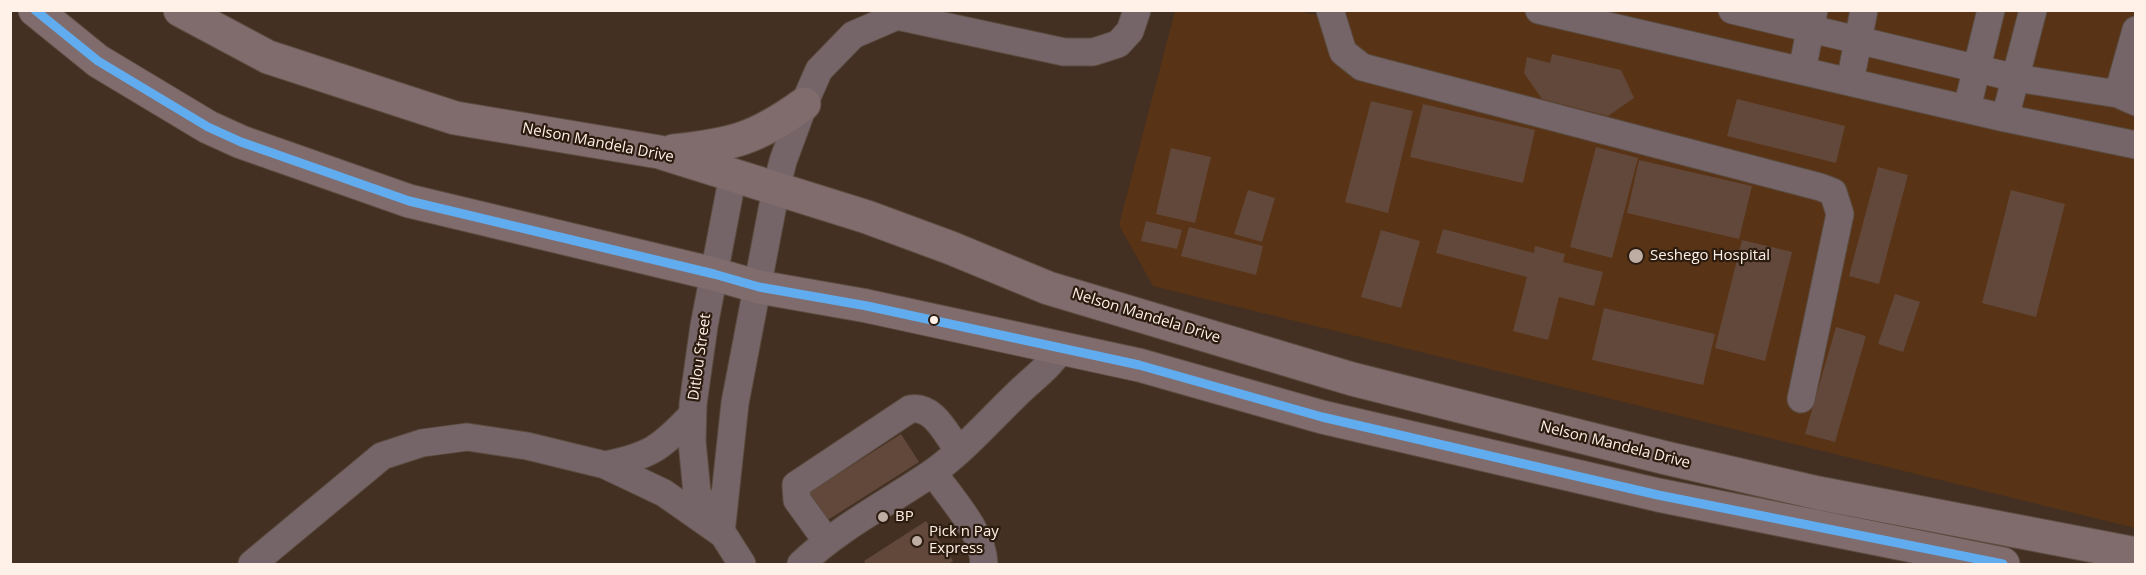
<!DOCTYPE html>
<style>
body{margin:0}
#map{position:relative;width:2146px;height:575px;overflow:hidden;background:#433022;font-family:"Open Sans",sans-serif}
canvas{display:block}
.frame{position:absolute;inset:0;border:12px solid #fff1e8;pointer-events:none}
</style>
<div id="map">
<canvas width="2146" height="575"></canvas>
<div class="frame"></div>
</div>
<script>
const context = document.querySelector('canvas').getContext('2d');
context.lineJoin = 'round';
function fill(path, color) { context.fillStyle = color; context.fill(path, 'evenodd'); }
function trace(path, color, width, dash) { context.strokeStyle = color; context.lineWidth = width; context.lineCap = dash ? 'butt' : 'round'; context.setLineDash(dash || []); context.stroke(path); }
function write(font, color, halo, rows, align = 'center') {
  context.font = font + ' "Open Sans",sans-serif'; context.lineWidth = 4.5; context.setLineDash([]); context.textBaseline = 'middle'; context.strokeStyle = halo; context.fillStyle = color; for (const [text, x, y, turn = 0] of rows) {
    context.save(); context.translate(x, y); context.rotate((+turn || 0) * Math.PI / 180); context.textAlign = isNaN(turn) ? turn : align; if (halo) context.strokeText(text, 0, 0); context.fillText(text, 0, 0); context.restore();
  }
}
const built = new Path2D(`
 M1295,10L1320,16L1331,10L2135,11V528L1153,286L1119,225L1175,11Z`);
const building = new Path2D(`
 M1552,54L1621,70L1634,98L1608,116L1542,99L1524,73L1527,57L1550,63Z
 M1737,99L1845,126L1836,163L1727,136Z
 M1371,101L1413,111L1388,213L1345,202Z
 M1423,104L1535,130L1523,183L1410,157Z
 M1596,147L1638,158L1612,258L1570,247Z
 M1171,148L1211,157L1195,223L1156,214Z
 M1639,160L1752,186L1739,239L1627,213Z
 M1878,167L1908,175L1879,284L1849,276Z
 M1248,190L1275,198L1262,242L1234,234Z
 M2011,190L2065,204L2036,317L1982,303Z
 M1146,221L1182,230L1177,249L1141,241Z
 M1189,227L1263,246L1256,275L1181,256Z
 M1443,229L1534,253L1535,246L1565,254L1563,262L1603,272L1594,306L1559,297L1548,340L1513,331L1527,277L1436,253Z
 M1381,230L1420,241L1401,308L1361,297Z
 M1742,240L1792,252L1765,361L1715,348Z
 M1895,294L1920,302L1903,352L1878,344Z
 M1604,308L1715,334L1703,385L1592,360Z
 M1836,327L1866,336L1835,442L1805,434Z
 M901,434L919,462L823,523L805,495Z
 M926,521L953,561L948,564H866L864,561Z`);
const minor = new Path2D(`
 M1330,10L1343,52L1362,67L1820,187L1833,192L1840,214L1801,399
 M1539,10L2005,118L2136,145
 M1732,10L2016,78L2118,94L2136,102
 M1802,71L1814,10
 M1850,82L1864,10
 M2118,94L2136,30
 M1967,108L1991,10
 M2005,118L2033,10
 M733,175L704,326L693,404L692,441L697,493L742,564
 M605,465C650,456 661,448 692,415
 M933,472C951,499 983,531 984,564
 M721,533L735,403L776,189L783,161L804,104L819,70L853,35L897,16L1064,52H1093L1118,44L1130,31L1137,10
 M826,540L797,500L796,485L910,409C934,405 946,434 959,451
 M252,564L382,456L422,443L467,437L527,446L605,465L664,493L721,533
 M801,564C840,527 888,503 932,473C963,451 989,421 1016,395C1032,379 1049,368 1061,349`);
const major = new Path2D(`
 M35,10L98,61L208,127L241,142L409,201L714,274L759,287L867,306L1139,365L1322,417L1658,495L2003,564
 M180,10L268,57L418,106L455,118L659,152L867,217L951,248L1048,288L1352,379L1666,458L1818,493L2136,554
 M673,151C731,145 756,139 804,104`);
const bus1 = new Path2D(`
 M35,10L98,61L208,127L241,142L409,201L714,274L759,287L867,306L1139,365L1322,417L1658,495L2003,564`);
const markers = [
 [1636,256,8,"#bdada3"],
 [934,320,5,"#fff1e8"],
 [883,517,6,"#bdada3"],
 [917,541,6,"#bdada3"]
];
const streetNames = [
 ["Nelson Mandela Drive",598,143,11],
 ["Nelson Mandela Drive",1146,316,17],
 ["Ditlou Street",700,357,-82],
 ["Nelson Mandela Drive",1615,445,14]
];
const poiNames = [
 ["Seshego Hospital",1650,256],
 ["BP",895,517],
 ["Pick n Pay",929,532],
 ["Express",929,549]
];
fill(built, '#593315');
fill(building, '#62483b');
trace(minor, '#5b4c40', 29);
trace(major, '#5b4c40', 35);
trace(minor, '#756568', 27);
trace(major, '#806c6d', 33);
trace(bus1, '#60acee', 9);
for (const [x, y, r, color] of markers) { const dot = new Path2D(); dot.arc(x, y, r, 0, 2 * Math.PI); context.fillStyle = color; context.fill(dot); trace(dot, '#2c1c10', 2); }
write('15px', '#fff1e8', '#2c1c10', streetNames);
write('15px', '#fff1e8', '#2c1c10', poiNames, 'left');
</script>
